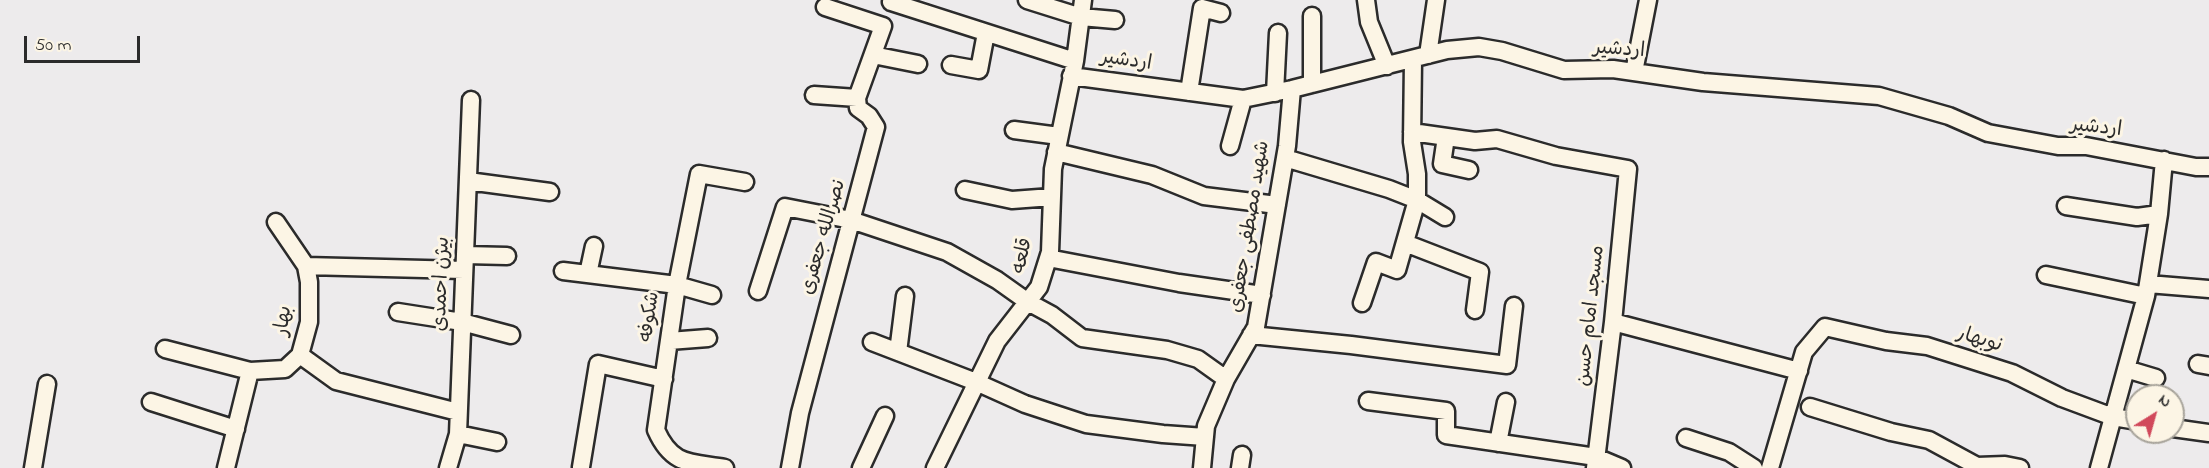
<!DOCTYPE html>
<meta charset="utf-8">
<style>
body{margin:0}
#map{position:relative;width:2209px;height:468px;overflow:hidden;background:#edebec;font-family:"Indie Flower",sans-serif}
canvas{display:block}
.north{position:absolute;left:2125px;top:384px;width:60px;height:60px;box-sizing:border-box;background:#fcf5e5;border:2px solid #a8a49b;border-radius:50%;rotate:37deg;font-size:16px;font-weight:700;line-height:24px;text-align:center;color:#2b2b2b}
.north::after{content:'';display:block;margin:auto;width:21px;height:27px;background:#d1495b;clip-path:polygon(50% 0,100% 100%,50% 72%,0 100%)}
.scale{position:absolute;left:24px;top:36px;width:116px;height:27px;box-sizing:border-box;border:3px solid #2b2b2b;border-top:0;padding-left:8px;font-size:18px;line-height:21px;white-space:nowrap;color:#2b2b2b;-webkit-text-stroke:4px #fcf5e5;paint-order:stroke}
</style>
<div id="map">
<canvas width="2209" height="468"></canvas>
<div class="north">N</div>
<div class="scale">50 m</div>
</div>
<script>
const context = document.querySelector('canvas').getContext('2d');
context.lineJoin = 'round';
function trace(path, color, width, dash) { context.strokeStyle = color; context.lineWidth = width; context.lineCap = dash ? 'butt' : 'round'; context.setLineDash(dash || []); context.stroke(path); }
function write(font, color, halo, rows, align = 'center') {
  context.font = font + ' "Indie Flower","Playpen Sans Arabic",sans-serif'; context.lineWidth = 6; context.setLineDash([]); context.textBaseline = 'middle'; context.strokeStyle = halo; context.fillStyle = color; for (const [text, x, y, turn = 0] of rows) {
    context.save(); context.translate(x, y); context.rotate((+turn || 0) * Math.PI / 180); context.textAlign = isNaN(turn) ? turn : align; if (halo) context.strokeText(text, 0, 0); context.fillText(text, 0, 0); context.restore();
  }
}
const minor = new Path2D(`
 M892,0L891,2L1075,61
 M1027,0L1081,17L1115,20
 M1366,0L1369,22L1387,66
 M873,55L918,64
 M1428,55L1436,0
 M951,65L979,70L986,33
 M1634,72L1648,0
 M1071,76L1243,99L1292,89L1447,50L1479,47L1502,51L1564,70L1613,69L1703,82L1879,96L1949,116L1988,133L2058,146H2086L2196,167H2209
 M1312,84V16
 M1189,92L1202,8L1221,13
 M1275,93L1278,33
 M814,95L857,98
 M1014,130L1059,136
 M1412,132L1475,141L1497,139L1556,156L1628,169L1613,322L1595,468
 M1446,137L1442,164L1469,170
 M1230,146L1243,99
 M1056,152L1152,175L1204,196L1277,205
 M1285,158L1389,189L1417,200L1445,217
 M468,181L550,192
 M965,190L1012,200L1052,197
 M2066,206L2137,217L2159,214
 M1405,243L1480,272L1475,310
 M465,255L507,256
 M1048,258L1179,283L1262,295
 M306,266L464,270
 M563,271L677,285L712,295
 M588,274L594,246
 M2046,275L2146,296
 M2148,284L2209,289
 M758,291L785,207L851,220L947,252L997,280L1028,302L1052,315L1082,338L1167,350L1198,359L1226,379
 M1362,303L1376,262L1397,270L1417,200V174L1412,142L1413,60
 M398,312L462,322L511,335
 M1613,322L1799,371
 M1251,335L1351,345L1507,365L1514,306
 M669,341L708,338
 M872,342L976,382L1025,404L1086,424L1163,434L1205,437
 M165,349L250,371
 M898,352L905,296
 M300,355L336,381L458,412
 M2198,364L2209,366
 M2126,369L2156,378
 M1368,401L1446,411V435L1596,457L1622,468
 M151,402L236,429
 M1810,407L1891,432L1929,440L1977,466
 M2173,428L2209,433
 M458,434L497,442
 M1686,438L1729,452L1754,468
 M1498,443L1506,402
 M581,467L598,364L664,379
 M33,468L47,384
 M226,468L250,371L285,369L300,355L309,322V282L306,266L276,222
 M448,468L458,434L471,100
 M725,468C690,462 672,466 656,430L677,285L699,174L745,182
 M790,468L800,413L876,127L869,116L858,108L857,98L883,26L825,7
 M861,468L885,416
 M935,468L997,341L1039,287L1050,252L1053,169L1075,61L1083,0
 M1202,468L1206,426L1226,379L1256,327L1287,146L1292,89
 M1240,468L1242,455
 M1770,468L1804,352L1825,327L1886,341L1927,346L2012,373L2062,398L2113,417L2137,421
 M1973,468L1977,466L2005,465L2020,468
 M2099,468L2146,296L2159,214L2164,160`);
const streetNames = [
 ["اردشیر",1619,51,4],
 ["اردشیر",1126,62,8],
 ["اردشیر",2096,129,6],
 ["شهید مصطفی جعفری",1251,227,-81],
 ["نصرالله جعفری",825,237,-74],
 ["قلعه",1024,256,-78],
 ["بیژن احمدی",443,284,-88],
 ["مسجد امام حسن",1592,316,-84],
 ["شکوفه",651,317,-82],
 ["بهار",285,321,-82],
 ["نوبهار",1979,341,17]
];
trace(minor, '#2b2b2b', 21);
trace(minor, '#fcf5e5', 16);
write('20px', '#2b2b2b', '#fcf5e5', streetNames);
</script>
